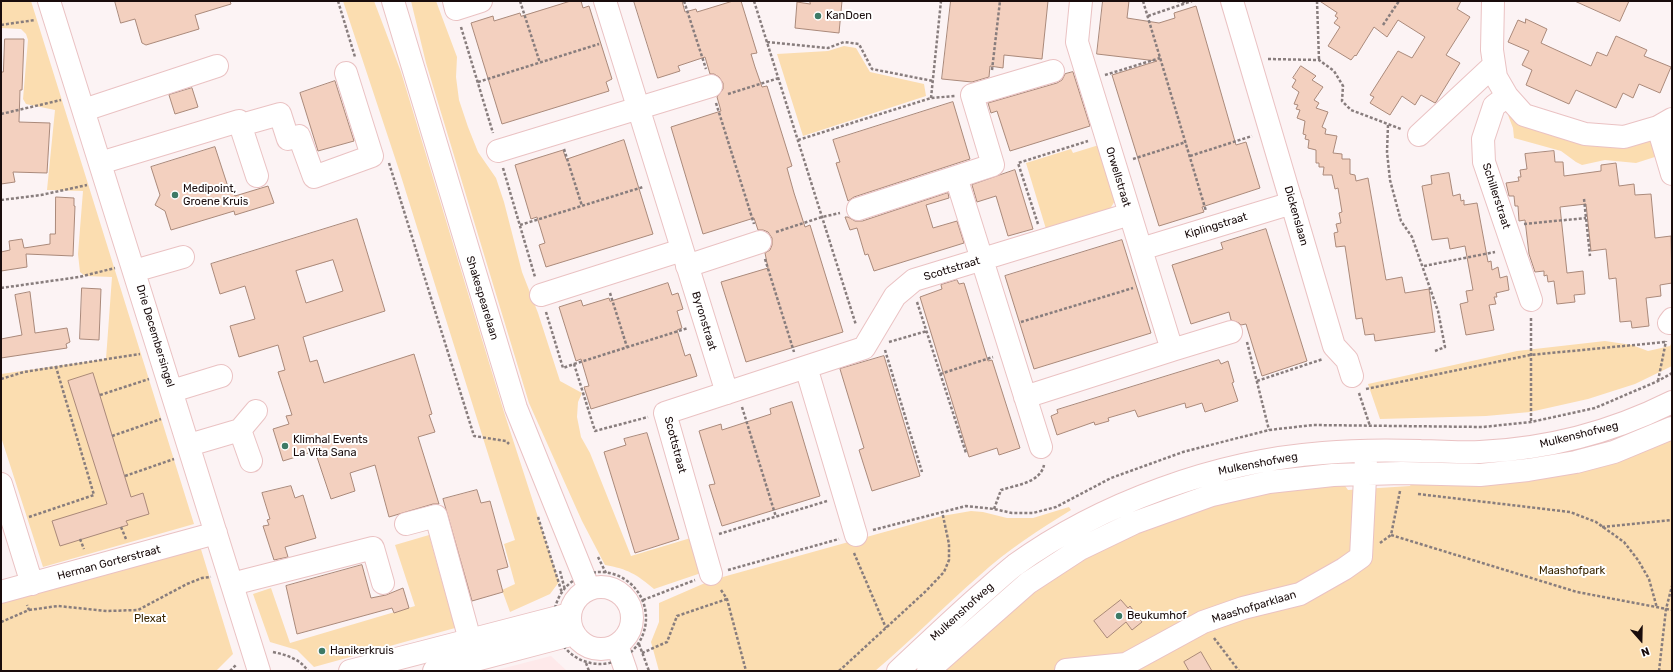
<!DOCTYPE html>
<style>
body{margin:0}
#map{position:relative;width:1673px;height:672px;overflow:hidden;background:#fcf3f4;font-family:Rubik,sans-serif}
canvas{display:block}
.frame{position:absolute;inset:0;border:2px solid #190c0c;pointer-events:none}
.north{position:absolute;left:1621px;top:620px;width:40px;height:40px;-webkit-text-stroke:3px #fff;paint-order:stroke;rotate:160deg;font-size:11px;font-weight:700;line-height:16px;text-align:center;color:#190c0c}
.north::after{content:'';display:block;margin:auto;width:14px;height:18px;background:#190c0c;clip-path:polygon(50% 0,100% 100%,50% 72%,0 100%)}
</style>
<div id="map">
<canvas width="1673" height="672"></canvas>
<div class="frame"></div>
<div class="north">N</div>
</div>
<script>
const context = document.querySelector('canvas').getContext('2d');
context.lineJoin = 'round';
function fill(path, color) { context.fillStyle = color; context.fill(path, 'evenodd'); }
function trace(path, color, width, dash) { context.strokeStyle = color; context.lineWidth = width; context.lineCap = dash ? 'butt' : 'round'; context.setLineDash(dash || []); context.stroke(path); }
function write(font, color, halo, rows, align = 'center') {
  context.font = font + ' Rubik,sans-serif'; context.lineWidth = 4; context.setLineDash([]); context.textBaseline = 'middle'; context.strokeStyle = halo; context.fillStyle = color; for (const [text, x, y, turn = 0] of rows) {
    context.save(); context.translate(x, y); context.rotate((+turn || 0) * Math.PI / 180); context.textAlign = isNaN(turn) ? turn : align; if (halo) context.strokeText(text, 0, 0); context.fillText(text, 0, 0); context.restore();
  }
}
const built = new Path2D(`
 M551,656L567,671H493Z`);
const green = new Path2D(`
 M1,1H31L194,524L43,567L1,437V374L106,359L112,277L85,276L80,272L78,254L83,191L47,190L55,110L26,104L23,99L28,40L26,34L21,29L1,28Z
 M343,1H374L401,72L504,412L559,582L550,594L510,612L502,590L515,584L504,544L515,540L400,173Z
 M411,1H436L457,57L456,77L459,100L468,127L478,152L496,178L504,202L522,272L538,313L560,381L582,393L578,402L577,417L581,437L590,453L631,556L694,537L704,572L654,589C636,574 628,569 605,565L582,521L529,403L426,63Z
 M844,46L856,48L870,72L924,84L926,96L803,136L777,54L828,51Z
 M1508,115L1534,128L1655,137L1661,155L1636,163L1605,160L1582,165L1576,162L1561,151L1514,138L1513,128Z
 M1099,145L1116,199L1110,209L1046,229L1026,163L1071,149L1073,153Z
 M1605,341L1632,345L1648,351L1670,346L1672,342V366L1635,384L1613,391L1588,399L1530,412L1486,416L1380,419L1368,384L1517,351Z
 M1672,436V671H932L1066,563L1217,498L1343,483L1348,490L1410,486L1411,484Z
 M1069,507L1071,510C1039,530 1007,550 979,576C943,607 911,641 875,671H659L651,642L659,622V603L712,580L942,516L971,511L983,512L1007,518H1033Z
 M429,535L455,628L314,667L297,650L270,642L253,594L271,588L290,643L415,606L395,545Z
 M200,546L233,654L216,671H1V601Z`);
const building = new Path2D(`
 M115,1H230L231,4L195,15L199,29L146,45L142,43L135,19L121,23Z
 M571,1H581L583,8L589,6L612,79L606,82L609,91L502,124L471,23L493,16L494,21L520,13L521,16Z
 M634,1H682L685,12L696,9L697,12L733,1H741L757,53L751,54L755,67L762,87L767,86L792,166L787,168L794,193L805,227L810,225L843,332L746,362L721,282L768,268L765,253L770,250L772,245V238L768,232L763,230H758L754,218L703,234L671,127L721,111L717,97L723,89V83L719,77L714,74H710L705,57L678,66L680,71L658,78Z
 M810,1H842L839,33L795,28L797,2L810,4Z
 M951,1H1048L1042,59L1004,55L1003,68L990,66L989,77L972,82L942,79Z
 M1103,1H1129L1127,18L1159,23L1175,18L1174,13L1196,6L1236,145L1246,142L1260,188L1202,207L1204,212L1159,226L1112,75L1157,61L1097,54Z
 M1320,1H1461L1457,9L1470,17L1446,55L1460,63L1436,102L1435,103L1421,95L1415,105L1402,96L1390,115L1370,103L1374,97L1370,95L1398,51L1412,58L1425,37L1398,20L1387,37L1374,27L1356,56L1355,55L1351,60L1328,46L1340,27L1334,23L1338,18L1335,16L1337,13Z
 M1575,1H1629L1620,21Z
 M1526,19L1547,29L1541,43L1591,66L1597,52L1607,56L1616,36L1647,50L1644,56L1671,67L1660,93L1639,84L1633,98L1623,93L1616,108L1576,90L1569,104L1526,85L1532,70L1522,65L1529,51L1508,42L1518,20L1525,23Z
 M5,39H24L22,90H20L19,122L50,123L47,173L13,172L15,182L1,184V72H3Z
 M1301,66L1316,76L1312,80L1323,87L1314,100L1319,103L1316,108L1328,112L1322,127L1326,129L1325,134L1337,136L1333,153L1342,154V159H1350V174L1355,175L1356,181L1368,178L1386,280L1402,277L1405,293L1429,289L1435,332L1375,341L1374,334L1365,335L1362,318L1356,319L1345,246L1336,247L1334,233L1338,232L1336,224L1341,223L1339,213L1342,212L1338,188L1335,189L1332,175H1323L1324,167H1319V163H1316V150L1308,148L1309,140L1305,139L1306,135L1303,134L1305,121L1297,118L1300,110L1296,109L1298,105L1294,104L1299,92L1292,87L1296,80L1293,78Z
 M1073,72L1090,126L1010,151L997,111L991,113L988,103L1057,83L1062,80L1065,74Z
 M335,81L354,141L318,151L300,93Z
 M192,88L198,107L175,114L169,95Z
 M953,102L970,159L854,197L848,201L836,163L840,162L833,140Z
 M624,140L653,234L546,267L539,245L545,243L537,217L531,219L515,165L563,150L566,159Z
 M215,147L230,193L234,192L235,196L268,186L274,203L235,215L234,211L171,230L165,211L155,205L160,195L151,167Z
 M1554,151L1555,162H1563L1564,176L1601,171V165L1616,163L1619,186L1634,184L1635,195L1651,194L1655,238L1671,236L1672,283L1660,285L1661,296L1646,298L1649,326L1632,328L1631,321L1620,322L1616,278L1609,279L1606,249L1591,251L1586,204L1560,207L1567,273L1583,271L1585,294L1574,295L1575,302L1557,304L1554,281L1548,282L1547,275L1544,276V271L1535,272L1529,254L1525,220L1519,221L1518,206H1515L1514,196H1509L1506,183L1519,181L1518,177H1521L1520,170L1527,169L1525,154Z
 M1015,170L1033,229L1008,236L996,196L977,202L972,185Z
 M1449,173L1453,196L1460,194L1461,201L1464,200V205L1477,203L1488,262L1491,261L1492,270L1498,267L1500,278L1507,276L1509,290L1496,293L1497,297H1494L1496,304L1489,305L1494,330L1466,335L1460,304L1468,302L1466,291L1473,290L1465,246L1450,249L1448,238L1432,240L1422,186L1432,184L1431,176Z
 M948,193L949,198L926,205L933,228L957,221L964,243L874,271L868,254L865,255L857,228L850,230L845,217H848L855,221H862Z
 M56,197L74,198V206H75L73,256L26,254L27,267L1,271V252L10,250L9,241L22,239L24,248L50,244V234H55Z
 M357,219L385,311L303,337L310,362L317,360L324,383L414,354L432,414L429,415L435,432L418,437L439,504H433L389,517L375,465L350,473L355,491L331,499L315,451L283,461L273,429L289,424L286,416L292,415L278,372L285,370L278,345L239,357L230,326L255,319L245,286L220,294L211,264ZM333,260L343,291L306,303L296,271Z
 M1266,229L1307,361L1262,376L1246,324L1241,325L1239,323L1231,320L1229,312L1191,324L1172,265L1223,249L1221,243Z
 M1122,240L1151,333L1034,369L1005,276Z
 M957,280L959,284L964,283L988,361L992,360L1020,448L999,455L997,448L969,457L920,297L942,289L941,285Z
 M668,283L672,295L678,293L683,309L677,311L682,328L677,330L685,356L690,354L697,376L591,409L584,387L589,386L581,359L576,361L559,307L581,300L583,306L609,298L610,301Z
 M82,288L101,289L99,340L80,339Z
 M30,292L35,333L67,328L70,342L66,344L67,348L1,358V339L22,335L15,295Z
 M884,356L920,476L872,491L859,450L864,448L840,369Z
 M1219,360L1221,364L1228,361L1234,382L1232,383L1238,401L1205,412L1202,403L1186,408L1185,403L1138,417L1135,410L1108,418L1109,421L1095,425L1094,422L1057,435L1051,416L1058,413L1057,410Z
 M93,373L131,497L143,493L149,514L126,521L128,525L60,546L52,521L107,504L68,381Z
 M792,402L820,496L722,526L709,485L715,484L699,431L721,424L722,430L771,414L770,409Z
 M647,433L679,539L635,553L604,452L626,445L624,439Z
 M291,486L295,498L303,495L316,538L285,547L288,557L274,560L263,526L269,525L267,520L270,519L262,493Z
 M477,490L481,503L490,501L508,567L497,570L503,592L472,601L443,499Z
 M362,565L371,598L386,595L403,588L409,608L394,613L392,608L297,634L286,586Z
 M1121,600L1128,608L1130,606L1142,622L1132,630L1126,622L1107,638L1094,621Z
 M1201,652L1212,671H1189L1184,662Z`);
const path = new Path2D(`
 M338,1L355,57
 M520,1L540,63
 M684,1L706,69
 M754,1L856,325
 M1143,1L1206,211
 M1177,1L1186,2
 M1317,1L1319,60
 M1148,16L1192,1
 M1,25L35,20
 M1383,25L1399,1
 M461,27L493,133
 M767,42L828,48L844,42L859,44L872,69L933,81
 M1268,59L1319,60L1334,71L1343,86L1342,101L1351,110L1401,129
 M992,70L1000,1
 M1105,75L1160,58
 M478,82L599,44
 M728,94L779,78
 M931,98L941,1
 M716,103L754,224
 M1,114L61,100
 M1388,125L1387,152L1390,180L1401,221L1412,237L1438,311L1445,347L1435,351
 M798,140L931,98L955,96
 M564,149L582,206
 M1190,156L1252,136
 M1133,159L1186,142
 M389,163L474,436L506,441L509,444
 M503,168L535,277
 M1584,199L1590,256
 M1,200L41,195L87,185
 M1038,224L1018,163L1088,141
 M1524,224L1586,218
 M520,225L643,187
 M776,232L822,217L840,213
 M765,259L794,352
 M1424,266L1495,252
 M1,288L79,277L115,268
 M610,293L627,347
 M917,302L966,453
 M546,312L563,368L574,364L595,431L648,417
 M1531,318V422
 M1021,322L1133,288
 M889,342L927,331
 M1247,342L1269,430
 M885,350L922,472
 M574,364L688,328
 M940,374L993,357
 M1,379L24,372L140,354
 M1257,381L1323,359
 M1658,381L1666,341
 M1366,389L1530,355L1665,342
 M1359,393L1370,426
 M100,395L149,379
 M742,407L776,517
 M112,436L161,419
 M125,476L174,459
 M1400,491L1391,535L1577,592L1672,610
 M1418,494L1570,512L1596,522L1624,542L1638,560L1649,579L1657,608
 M994,509L1001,490C1016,485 1040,483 1044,465
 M29,517L94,495L56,367
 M538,517L562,593
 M121,527L126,539
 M1602,527L1672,520
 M873,530L966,506L994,509L1012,513H1033L1056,507L1111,478L1183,452L1269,430L1313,425L1483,427L1531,422L1595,408L1658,381L1672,373
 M719,534L827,501
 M80,539L84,549
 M1380,543L1391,535
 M854,553L886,628
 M598,557L606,573
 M728,570L839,539
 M560,571L565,590
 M554 618a46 46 0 1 1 92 0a46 46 0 1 1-92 0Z
 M721,590L727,599L746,671
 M643,600L695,580
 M29,610L58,606L107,611L138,610L187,584L202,578L211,577
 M1,622L29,610L27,605
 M1214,638L1239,671
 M639,644L649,671
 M273,652C287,655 300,659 308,671
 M642,653L667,642L677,616L727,599
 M586,663L589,671
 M230,671L237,664
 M839,671L926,591L944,572L949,560V544L942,511
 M1659,671L1666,609L1672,586`);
const minor = new Path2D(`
 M49,1L259,671
 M393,1L516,408L589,589
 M454,1L456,9L481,1
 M605,1L727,393
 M1232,1L1334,346L1347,360L1352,376
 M1493,1L1492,50L1496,77L1507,96L1524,115L1585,134L1624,137L1658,127L1672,119
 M1507,96L1494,106L1483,139L1484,162L1531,300
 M84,110L217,66
 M241,125L280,114L288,139L299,136L314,177L372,156L346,73
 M1658,127L1672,174
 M1419,135L1494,65
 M498,151L711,86
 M100,163L239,121L257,176
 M956,177L1041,447
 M858,209L993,165L972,95L1053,71
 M1141,249L1292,203
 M687,266L760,242
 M134,271L183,257
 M541,295L682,250
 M1669,323L1672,319
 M1172,350L1231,332
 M806,367L856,535
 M172,391L221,376
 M1025,397L1172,350L1077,42L1081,1
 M189,445L240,430
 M251,461L240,430L256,411
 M1,484L32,584
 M406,524L436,516L470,640
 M711,574L665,413L864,348L895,296L914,280L1130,214
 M232,584L373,548L383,583
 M570 618a31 31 0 1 1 62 0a31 31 0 1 1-62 0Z
 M1,592L216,533
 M617,645L626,671
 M1066,670L1126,664L1203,622L1243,608L1300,594L1344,569L1361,557L1366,458
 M350,671L570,614
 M434,671L574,634
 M898,671C927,644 956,616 986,590C995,582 1005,573 1015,565C1101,503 1217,461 1323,453C1355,450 1388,450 1421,451C1440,451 1460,453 1480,452C1547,449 1612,432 1672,402
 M928,671L1028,583L1080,549L1134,523L1212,495L1269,482L1333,475L1402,473L1480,475L1528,470L1576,462L1614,452L1672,428`);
const markers = [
 [818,16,4,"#3d7a66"],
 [175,195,4,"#3d7a66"],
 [285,446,4,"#3d7a66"],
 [1119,616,4,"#3d7a66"],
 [322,651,4,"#3d7a66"]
];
const poiNames = [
 ["KanDoen",826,16],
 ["Medipoint,",183,189],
 ["Groene Kruis",183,202],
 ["Klimhal Events",293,440],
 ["La Vita Sana",293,453],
 ["Beukumhof",1127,616],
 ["Hanikerkruis",330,651]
];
const streetNames = [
 ["Orwellstraat",1118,177,73],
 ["Schillerstraat",1496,196,72],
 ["Dickenslaan",1296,216,74],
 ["Kiplingstraat",1216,226,-17],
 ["Scottstraat",952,269,-17],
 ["Shakespearelaan",482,298,73],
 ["Byronstraat",704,321,73],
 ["Drie Decembersingel",155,336,73],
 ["Mulkenshofweg",1579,435,-14],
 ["Scottstraat",675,445,75],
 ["Mulkenshofweg",1258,464,-11],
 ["Herman Gorterstraat",109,563,-15],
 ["Maashofparklaan",1254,607,-17],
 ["Mulkenshofweg",962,612,-42]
];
const parkNames = [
 ["Maashofpark",1572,571],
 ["Plexat",150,619]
];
fill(built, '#fee9ea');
fill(green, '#fbddb0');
fill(building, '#f3d0bf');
trace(building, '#aa897a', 1);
trace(minor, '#eac2c3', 24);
trace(path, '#887d7d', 2.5, [3, 2]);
trace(minor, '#fff', 22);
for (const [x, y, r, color] of markers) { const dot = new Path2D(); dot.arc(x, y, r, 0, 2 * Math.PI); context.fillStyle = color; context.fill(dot); trace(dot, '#fff', 1.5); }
write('11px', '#190c0c', '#fff', poiNames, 'left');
write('11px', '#190c0c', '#fff', streetNames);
write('11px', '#3a2601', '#fff', parkNames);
</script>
